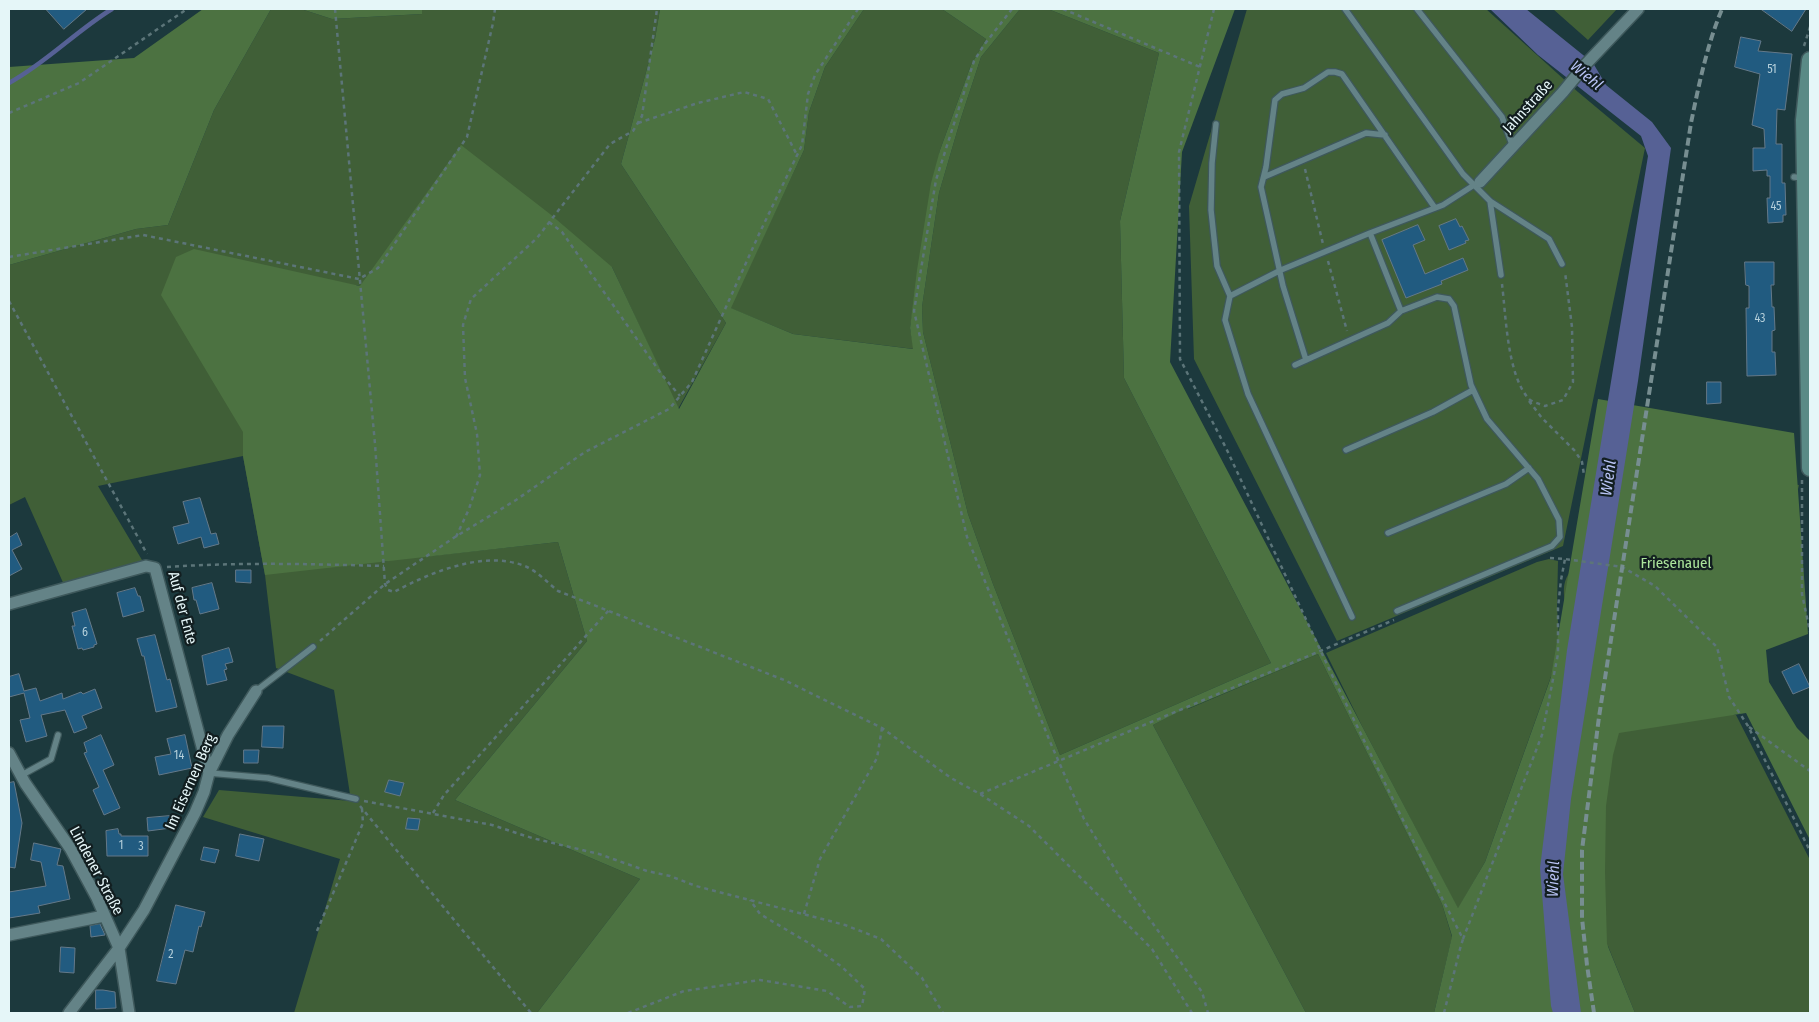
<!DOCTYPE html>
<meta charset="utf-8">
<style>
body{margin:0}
#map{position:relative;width:1819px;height:1022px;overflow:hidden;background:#1c393d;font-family:"Fira Sans Condensed",sans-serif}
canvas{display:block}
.frame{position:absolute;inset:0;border:10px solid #e5f6f8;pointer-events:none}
</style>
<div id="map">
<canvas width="1819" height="1022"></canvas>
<div class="frame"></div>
</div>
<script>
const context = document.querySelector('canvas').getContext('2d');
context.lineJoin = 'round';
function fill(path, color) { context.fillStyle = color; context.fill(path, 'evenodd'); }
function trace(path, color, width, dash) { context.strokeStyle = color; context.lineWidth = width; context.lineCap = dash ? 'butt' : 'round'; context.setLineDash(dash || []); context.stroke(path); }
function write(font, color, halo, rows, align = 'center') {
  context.font = font + ' "Fira Sans Condensed",sans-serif'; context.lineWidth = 4.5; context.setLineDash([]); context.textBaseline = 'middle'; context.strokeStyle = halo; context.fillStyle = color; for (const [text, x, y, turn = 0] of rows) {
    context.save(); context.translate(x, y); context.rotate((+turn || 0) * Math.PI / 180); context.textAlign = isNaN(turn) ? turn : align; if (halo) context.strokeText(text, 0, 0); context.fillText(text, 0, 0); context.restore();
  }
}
const green = new Path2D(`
 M271,9H301L332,19L422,14V9H660L655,39L621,164L726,323L678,409L612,267L421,557L558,542L587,641L455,800L640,879L537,1013H294L340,859L203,817L219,790L351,801L334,690L276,668L265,575L243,456L98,486L145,565L65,587L25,497L9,505V265L136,229L168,225L214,110ZM356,285L360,286L388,561L381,562Z
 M864,9H942L986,39L971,65L940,150L910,328L914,349L793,334L730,308L804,150L809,112L825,67Z
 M1020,9H1048L1159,53L1120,221L1124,378L1271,663L1060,755L993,584L968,514L923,332L922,307L939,193L961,118L981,57Z
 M1247,9H1486L1578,92L1645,148L1563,546L1337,641L1194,359L1189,206Z
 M1553,9H1617L1588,40Z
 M1719,479L1799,485L1794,506L1732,715H1736L1810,860V1013H1635L1608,946L1450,1013L1513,822L1567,617C1565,600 1559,583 1572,570Z
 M1549,559L1558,561L1557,607L1559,638L1554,668L1485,862L1458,909L1362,726L1326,653L1537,562Z
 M1318,654L1442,904L1452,937L1434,1013H1306L1153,725L1187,707L1188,709Z`);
const forest = new Path2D(`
 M203,9H271L214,110L168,225L136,229L9,265V67L134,58Z
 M301,9H422V14L332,19Z
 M660,9H864L825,67L809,112L804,150L731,308L793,334L913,349L910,328L917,270L931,183L940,150L971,65L986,39L942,9H1020L981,57L961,118L939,193L922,307L923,332L968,514L993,584L1060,755L1271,663L1124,378L1120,221L1159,53L1048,9H1235L1182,152L1170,362L1458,908L1485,862L1551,677L1598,399L1794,433L1808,634L1766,650L1769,682L1797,728L1810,741V840L1746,713L1619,733L1613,755L1606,806L1605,872L1607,944L1635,1013H1434L1452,936L1442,904L1318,654L1187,709L1186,708L1153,725L1306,1013H537L640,879L455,800L587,641L558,542L265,575L243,456V432L161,295L176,257L194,249L360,286L461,145L550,214L612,267L679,409L726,323L621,164L655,39Z`);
const water = new Path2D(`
 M1490,9H1526L1593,63L1606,85L1652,122L1671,148L1638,381L1571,799L1563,874L1581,1013H1553L1551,1006L1540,868L1567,650L1648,156L1641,136L1538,55Z`);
const stream = new Path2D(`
 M9,83C46,63 76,31 112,9`);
const building = new Path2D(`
 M46,9H87L64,29Z
 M1761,9H1806L1792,31Z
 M1741,37L1761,41L1758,51L1792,54L1785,110L1777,109L1776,144H1782V183H1785L1786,215H1783V222L1768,223L1767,198H1770V176H1767V170L1753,171V148H1765L1764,129L1752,125L1760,74L1735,67Z
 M1456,219L1460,227L1462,226L1469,240L1465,241L1466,243L1449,250L1439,226Z
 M1418,225L1425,240L1413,245L1425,274L1463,258L1468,270L1441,281L1442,284L1406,298L1382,240Z
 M1745,262H1774V285H1771L1772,307H1774L1775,330L1772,331V352H1775L1776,375L1747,376L1746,308H1749V286L1746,285Z
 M1707,382H1721V403L1707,404Z
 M200,498L211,534L216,533L219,544L204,548L201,537L178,544L173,527L189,523L183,502Z
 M17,533L22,545L12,550L22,569L9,576V538Z
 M236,570H251V583L236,582Z
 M212,583L219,609L200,614L196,600H194L192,588Z
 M135,588L138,596H140L144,611L123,617L117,593Z
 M86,609L97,644L94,645V647L83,650L82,648L78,649L72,626H75L72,613Z
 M155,635L167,680L170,679L177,707L156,712L144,656H142L137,639Z
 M229,648L233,662L225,664L227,669L224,670L227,680L207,685L202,656Z
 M1799,664L1810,687L1793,694L1782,672Z
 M19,674L24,691L36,688L40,701L62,693L63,699L81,692L83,694L95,689L102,708L82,716L87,728L74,733L65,710L41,715L47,736L26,742L20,720L30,718L24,693L9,697V677Z
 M263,726H284L283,748L262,747Z
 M101,735L114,765L103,770L120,808L104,815L93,790L99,787L84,753L87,752L84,743Z
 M185,735L192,768L159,775L155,757L171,754L167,739Z
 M244,750H259L258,763H244Z
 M389,780L404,783L400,796L385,792Z
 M14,782L22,823L15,868L9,867V783Z
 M170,816L171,828L148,831L147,818Z
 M408,818L420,819L418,830L406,829Z
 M118,829L119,834H121V836H148V856H107L106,831Z
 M240,834L264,839L259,861L236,856Z
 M34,843L61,849L57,865L63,866L70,899L38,906L40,913L9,918V892L46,886L41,862L31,860Z
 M204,847L219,850L215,863L201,860Z
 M176,905L205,912L201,927L199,926L193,952L185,950L176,984L157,981Z
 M100,924L105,935L91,937L90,926Z
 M61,947L75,948L74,973L60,972Z
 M96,990H103L115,992L116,1008L96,1009Z`);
const path = new Path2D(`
 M335,9L375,444L385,584L388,590L394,592C431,572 486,549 527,567C538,572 549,584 558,591L784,680L882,728L951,778L980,794L1029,826L1152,949L1192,1013
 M1012,9L984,45L974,61L936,180L914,311L967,537L1051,744L1084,819L1123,882L1202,992L1208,1013
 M1063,9L1200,67
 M1214,9L1179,152L1180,359L1226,448L1331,673L1426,867L1463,939L1460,949L1444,1013
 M1804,46L1810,27
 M9,113L79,83L187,9
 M638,123L698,103L744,92L768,99L797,155
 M1305,169L1323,244
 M549,222L562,232L662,375L680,396
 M9,257L143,235L359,279L378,268L467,137L493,23L495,9
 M1328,261L1347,331
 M1502,284C1506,316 1507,373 1528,398C1531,402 1540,404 1545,406L1563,400L1573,382L1572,327L1565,272
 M9,301L147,554
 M1529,401L1542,418L1575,451L1582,462L1584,475
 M1802,480V594L1810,632
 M456,537L469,509L480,475L477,434L465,378L463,325L471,299L537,238L610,144L633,131L642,116L657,9
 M1550,558L1565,559L1622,567L1655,586L1717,647L1729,697L1748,726L1810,851
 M167,567C239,562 312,564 384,566
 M320,641L385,584L455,537L516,500L585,452L669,409L692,382L760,232L802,145L808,94L815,75L858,9
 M1749,727L1810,771
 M980,794L1394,620
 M364,801L492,825L532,838L599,854L647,871L670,876L696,886L845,925L881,939L922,978L943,1013
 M360,806L531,1013
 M433,813L444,795L609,610
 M804,914L820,859L877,758L882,728
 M317,931L363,823L362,809
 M1463,939L1542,735L1558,654V608L1561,580L1565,559
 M628,1013L684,991L760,980L827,991L850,1007L862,1006L865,989L842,967L812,945L760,914L750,900`);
const service = new Path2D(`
 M1345,9L1463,174L1474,185L1476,184
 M1417,9L1502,117L1513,147
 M1216,124L1212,163L1211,210L1217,266L1230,296
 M1264,177L1366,133L1385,135
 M1794,177L1804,178
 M1490,201L1501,275
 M1306,360L1283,286L1261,187L1266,167L1275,100L1282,94L1304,88L1328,72H1335L1342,74L1435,208
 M1295,365L1388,323L1401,311
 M1346,450L1433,412L1473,390
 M1388,533L1506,484L1529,468
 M1397,611L1552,546L1560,537L1559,520L1538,479L1487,419L1471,385L1454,306L1449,299L1437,297L1401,311L1370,233L1443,205L1474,185L1490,201L1549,239L1562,264
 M1352,617L1248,394L1225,320L1230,296L1281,270L1370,233
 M256,691L313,647
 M209,773L268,778L356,799
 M20,776L51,759L58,735`);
const minor = new Path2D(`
 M1480,182L1563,92L1586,64L1638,9
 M9,604L146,566L155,568L209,773
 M9,753L25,783L70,848L97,898L119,948L129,1013
 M9,935L104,916
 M69,1013L119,948L144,910L195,813L204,792L209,773L228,735L256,691`);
const secondary = new Path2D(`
 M1810,60L1804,120L1810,468`);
const rail = new Path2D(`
 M1594,1013L1587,965L1582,918V850L1599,717L1691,123C1699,84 1707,45 1722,9`);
const numberNames = [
 ["51",1772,70],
 ["45",1776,207],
 ["43",1760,319],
 ["6",85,633],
 ["14",179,756],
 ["1",121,846],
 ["3",141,847],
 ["2",171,955]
];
const streetNames = [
 ["Jahnstraße",1528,107,-48],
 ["Auf der Ente",182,608,75],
 ["Im Eisernen Berg",191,782,-66],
 ["Lindener Straße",96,871,62]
];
const parkNames = [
 ["Friesenauel",1676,564]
];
const waterNames = [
 ["Wiehl",1586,76,40],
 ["Wiehl",1609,478,-82],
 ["Wiehl",1554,879,-88]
];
fill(green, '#405f37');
fill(forest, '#4c7241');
fill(water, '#566195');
trace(stream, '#566195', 4.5);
fill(building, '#215b80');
trace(building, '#647989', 1);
trace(service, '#3e585b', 8);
trace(minor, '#3e585b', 14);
trace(secondary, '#3e585b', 19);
trace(path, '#5c7579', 2.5, [4, 4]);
trace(service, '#648387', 5.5);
trace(minor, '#648387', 11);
trace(secondary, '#5a8a86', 16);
trace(rail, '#778e91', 4, [8, 4]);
write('12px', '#b4cfda', null, numberNames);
write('15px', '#e5f6f8', '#121e20', streetNames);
write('15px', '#abe59b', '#121e20', parkNames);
write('italic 16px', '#b8c3f4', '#121e20', waterNames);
</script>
